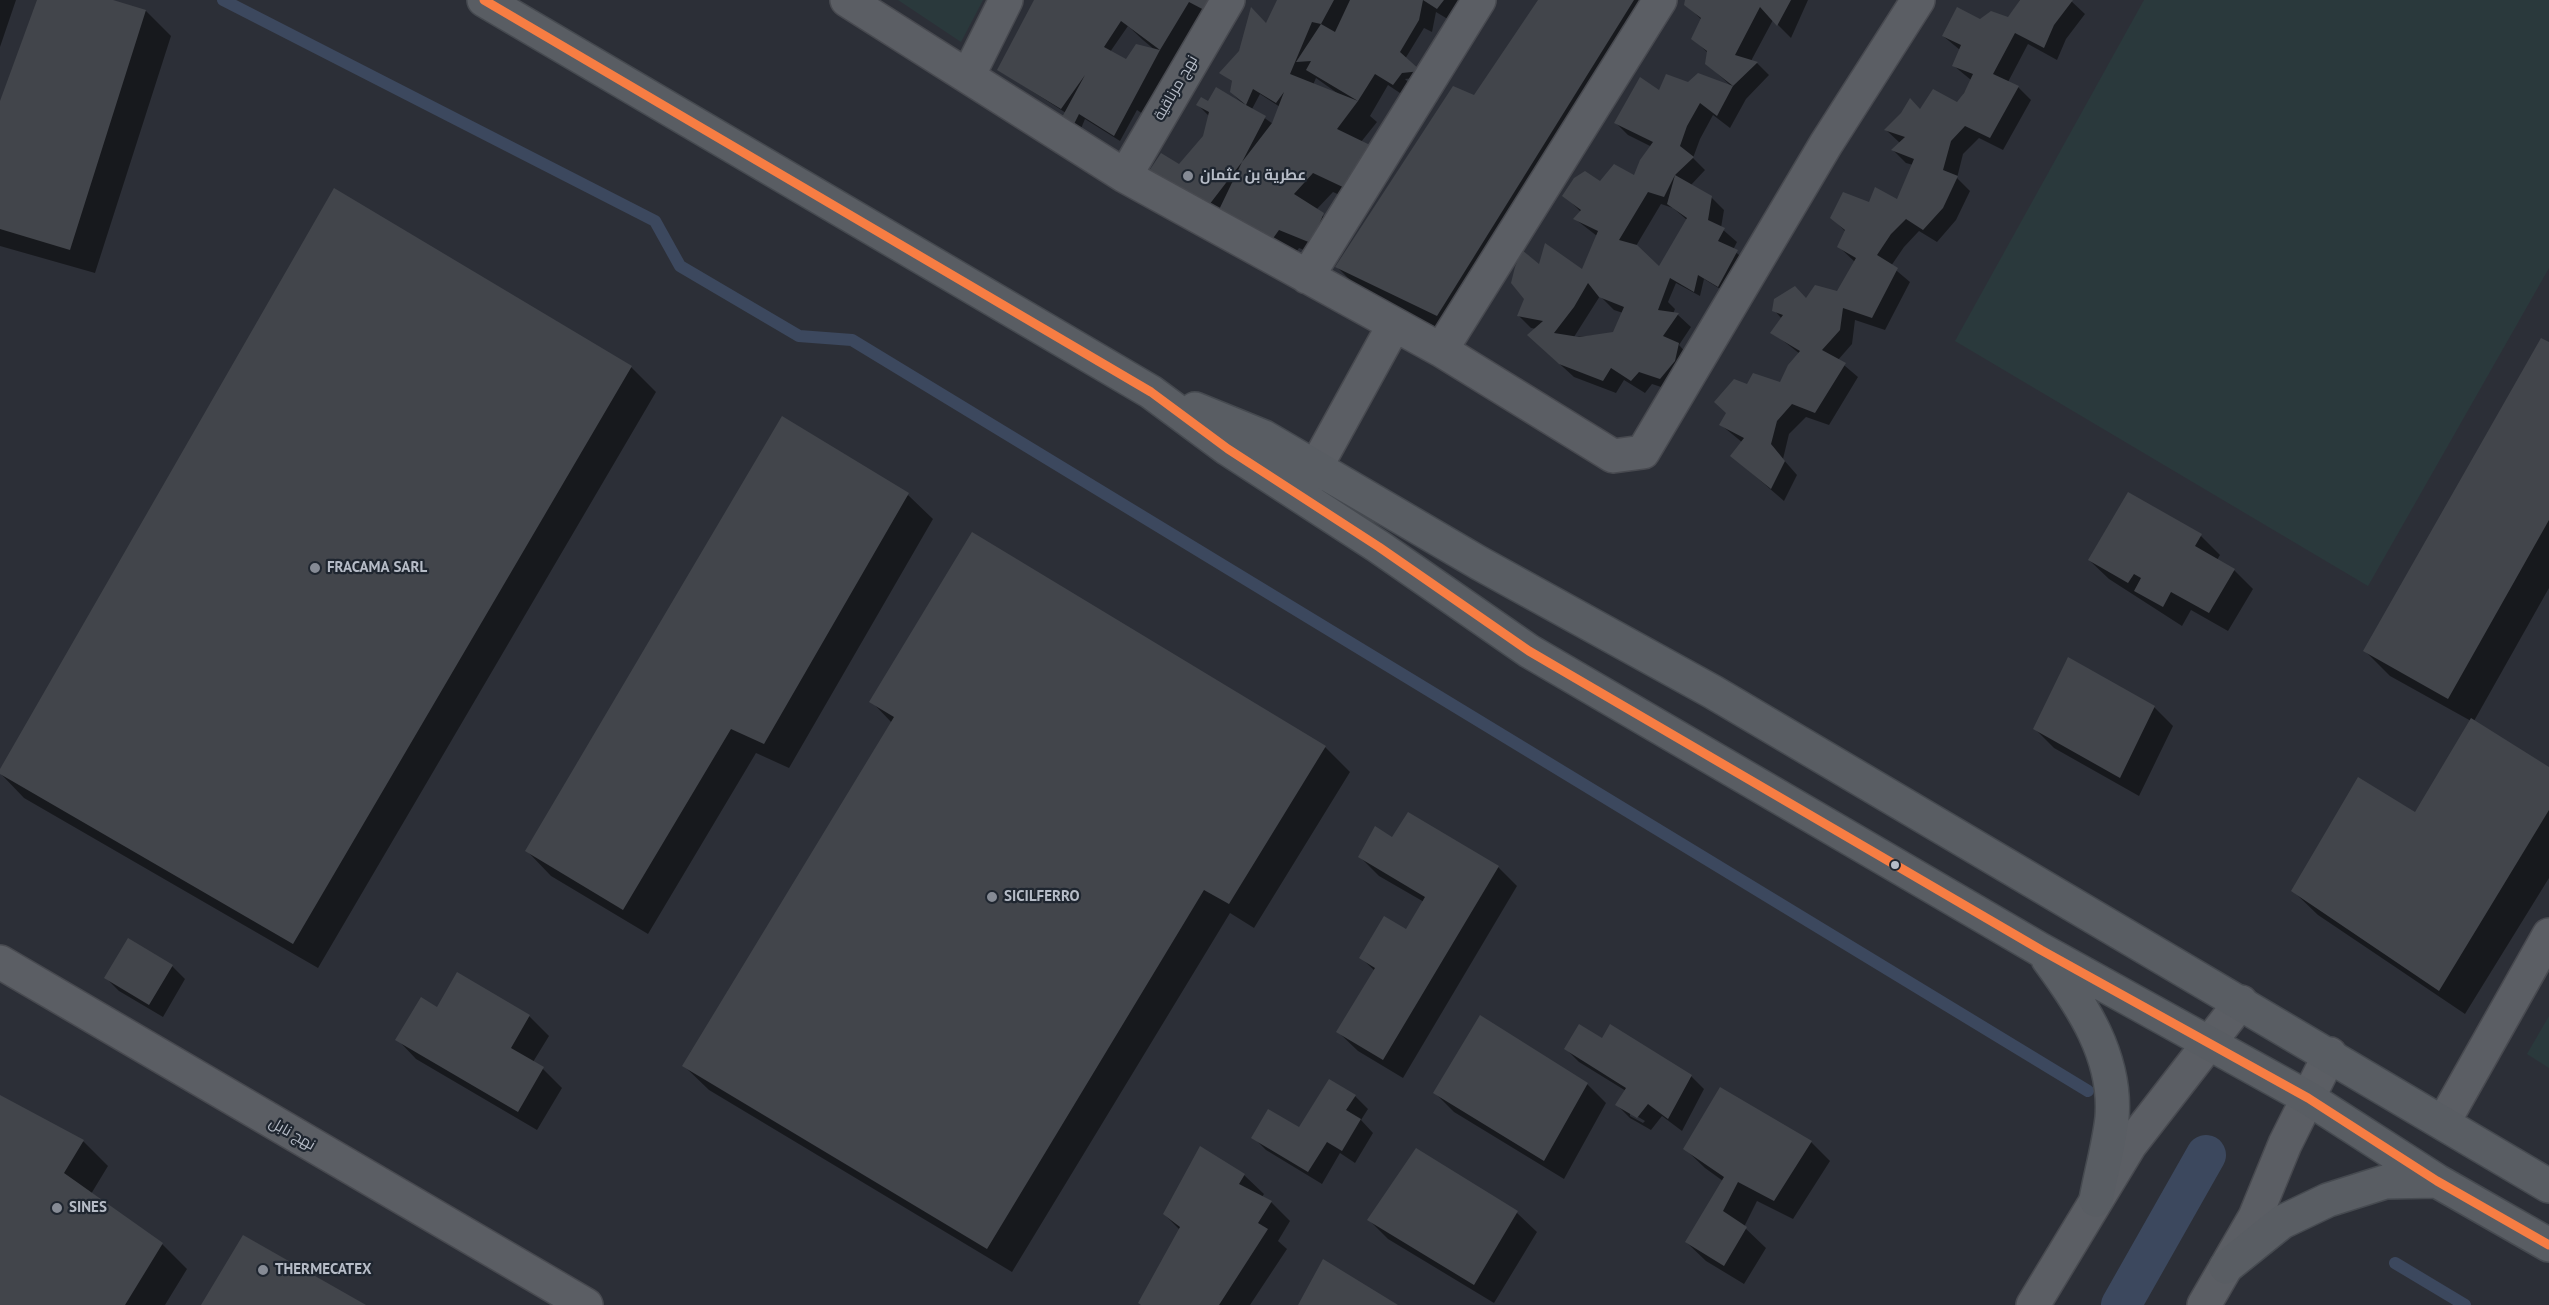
<!DOCTYPE html>
<meta charset="utf-8">
<style>
body{margin:0}
canvas{display:block;background:#2c2f37}
</style>
<canvas width="2549" height="1305"></canvas>
<script>
const context = document.querySelector('canvas').getContext('2d');
context.lineJoin = 'round';
function fill(path, color) { context.fillStyle = color; context.fill(path, 'evenodd'); }
function trace(path, color, width, dash) { context.strokeStyle = color; context.lineWidth = width; context.lineCap = dash ? 'butt' : 'round'; context.setLineDash(dash || []); context.stroke(path); }
function write(font, color, halo, rows, align = 'center') {
  context.font = font + ' "PT Sans",Cairo,sans-serif'; context.lineWidth = 4.5; context.setLineDash([]); context.textBaseline = 'middle'; context.strokeStyle = halo; context.fillStyle = color; for (const [text, x, y, turn = 0] of rows) {
    context.save(); context.translate(x, y); context.rotate((+turn || 0) * Math.PI / 180); context.textAlign = isNaN(turn) ? turn : align; if (halo) context.strokeText(text, 0, 0); context.fillText(text, 0, 0); context.restore();
  }
}
const green = new Path2D(`
 M898,0H983L961,42Z
 M2144,0H2549V268L2368,586L1955,341Z
 M2549,1016V1068L2527,1054Z`);
const shadow = new Path2D(`
 M0,0H16L0,47Z
 M39,0H108L146,11L171,36L95,273L0,246V106Z
 M1035,0H1245L1227,30L1152,120L1137,110L1120,141L1085,119L1080,131L1069,125L1066,113L999,70ZM1128,26L1143,40L1156,51L1127,61L1110,52Z
 M1279,0H1466L1451,21L1436,12L1432,32L1424,28L1405,59L1424,77L1405,79L1413,87L1406,97L1388,85L1370,116L1377,122L1361,142L1366,207L1333,192L1316,210L1343,233L1330,261L1299,248L1289,263L1217,217L1179,166L1204,137L1209,116L1198,105L1242,103L1231,92L1233,82L1221,73L1267,26ZM1316,78L1337,93V94L1313,85ZM1260,94L1280,107L1273,124L1252,109Z
 M1539,0H1652L1462,339L1362,292L1337,267L1475,97Z
 M1687,0H1808L1791,38L1773,20L1751,61L1757,63L1769,75L1746,99L1730,128L1713,115L1700,139L1693,158L1705,170L1691,185L1711,197L1724,210L1721,228L1737,242L1733,250L1750,264L1725,292L1704,279L1700,296L1676,283L1668,302L1675,309L1673,314L1678,315L1691,327L1679,345L1691,358L1673,391L1652,384L1645,393L1624,380L1616,393L1574,377L1542,348L1536,329L1531,328L1518,315L1540,266L1583,272L1597,236L1575,219L1581,212L1564,195L1600,183L1634,177L1652,147L1628,135L1615,122L1660,93L1688,83L1731,86L1707,64L1708,53L1692,38L1702,20L1686,5ZM1661,204L1673,208L1687,220L1659,269L1636,246ZM1600,296L1614,310L1623,313L1614,334L1574,337Z
 M2020,0H2070L2085,14L2066,39L2057,60L2028,44L2008,82L2018,87L2031,100L2003,150L1979,138L1963,154L1957,178L1970,191L1956,220L1937,242L1919,231L1904,247L1891,266L1910,282L1885,330L1855,320L1852,344L1838,360L1858,377L1829,425L1806,417L1789,434L1783,459L1797,475L1784,501L1732,456L1743,443L1721,425L1748,386L1780,383L1800,354L1772,332L1782,319L1774,310L1837,293L1855,262L1839,247L1846,232L1832,218L1870,204L1898,201L1913,165L1906,163L1893,150L1900,143L1886,130L1921,111L1958,104L1971,80L1954,66L1960,50L1943,36L1981,21L2008,19Z
 M2549,344V588L2474,721L2549,769V878L2465,1014L2318,915L2293,891L2416,814L2471,721L2390,676L2365,651Z
 M631,367L656,392L318,968L24,798L0,773Z
 M908,495L933,519L789,768L756,753L648,934L551,876L527,851Z
 M2201,536L2220,555L2217,560L2234,570L2253,589L2228,631L2191,610L2182,626L2109,579L2089,560Z
 M871,701L1325,747L1350,772L1254,928L1230,913L1012,1272L709,1090L684,1066L892,723Z
 M2154,707L2173,726L2139,796L2054,748L2035,729Z
 M1393,839L1498,867L1517,886L1403,1078L1358,1051L1338,1032L1375,971L1361,958L1407,932L1424,902L1379,876L1359,856Z
 M129,940L172,966L185,979L163,1017L119,991L106,978Z
 M458,974L529,1016L549,1036L533,1062L543,1069L562,1088L537,1130L416,1059L397,1039L437,1009Z
 M1602,1040L1691,1076L1704,1089L1682,1131L1662,1116L1651,1130L1630,1118L1617,1105L1626,1091L1579,1062L1566,1049ZM1630,1112L1645,1121L1643,1123L1630,1116Z
 M1587,1084L1606,1103L1564,1179L1454,1112L1435,1093Z
 M1355,1096L1368,1109L1361,1120L1373,1133L1355,1163L1340,1153L1322,1184L1266,1150L1253,1137L1300,1129Z
 M0,1097L84,1142L108,1166L91,1194L162,1244L187,1269L165,1305H0Z
 M1811,1142L1830,1161L1793,1219L1757,1201L1744,1227L1766,1248L1744,1284L1706,1261L1686,1242L1723,1181L1705,1168L1685,1149Z
 M1417,1150L1517,1213L1537,1232L1494,1303L1388,1239L1369,1220Z
 M1244,1175L1264,1194L1262,1197L1271,1202L1290,1221L1278,1241L1287,1249L1250,1305H1142L1180,1230L1164,1214Z`);
const stream = new Path2D(`
 M223,0L655,221L680,266L799,336L852,340L2088,1091
 M2395,1263L2465,1305`);
const canal = new Path2D(`
 M2121,1305L2206,1155`);
const building = new Path2D(`
 M37,0H113L146,10L70,250L0,229V101Z
 M1034,0H1215L1208,12L1189,2L1160,50L1121,21L1104,47L1126,59L1136,44L1160,50L1114,136L1079,114L1073,126L1061,119L1085,75L1061,109L997,70Z
 M1277,0H1334L1321,24L1312,22L1290,74L1358,101L1337,129L1370,145L1347,189L1313,173L1294,194L1324,213L1311,243L1279,230L1269,244L1215,218L1242,162L1272,123L1284,92L1276,103L1253,89L1246,105L1266,116L1242,162L1209,205L1149,171L1161,153L1179,164L1203,136L1209,112L1196,105L1201,97L1208,101L1216,87L1246,105L1230,92L1232,81L1219,73L1239,51L1251,7L1266,23Z
 M1350,0H1444L1437,9L1423,0L1419,20L1400,52L1421,71L1402,73L1393,85L1375,74L1358,101L1306,70L1311,61L1296,62L1321,24L1335,32Z
 M1538,0H1634L1437,316L1335,267L1453,86L1474,95Z
 M1685,0H1791L1777,26L1760,7L1735,55L1758,62L1733,86L1705,64L1707,51L1691,39L1701,18L1684,5Z
 M2020,0H2073L2054,25L2044,48L2015,33L1993,74L2019,86L1990,138L1965,126L1951,141L1943,170L1958,176L1943,208L1923,230L1906,219L1891,234L1877,255L1898,268L1872,318L1843,308L1840,330L1822,350L1846,363L1815,413L1792,404L1777,421L1771,444L1785,461L1771,489L1730,456L1744,438L1719,425L1726,413L1714,402L1734,379L1747,384L1753,373L1780,382L1788,365L1800,351L1770,333L1783,315L1772,311L1774,299L1795,286L1806,298L1815,285L1837,291L1856,258L1837,247L1845,230L1830,218L1843,192L1869,202L1875,187L1897,199L1914,159L1891,150L1905,137L1884,130L1901,113L1910,98L1920,109L1933,89L1957,102L1964,93L1973,74L1952,66L1961,45L1942,36L1957,7L1980,19L1991,11L2008,17Z
 M1698,73L1733,86L1717,116L1700,103L1687,126L1680,146L1694,157L1675,175L1712,196L1708,220L1725,228L1718,241L1738,250L1718,287L1698,275L1694,292L1670,278L1658,310L1679,313L1663,336L1679,343L1675,361L1660,379L1639,372L1631,381L1611,368L1603,381L1559,364L1527,335L1543,321L1517,316L1524,299L1511,283L1515,267L1522,250L1539,264L1545,243L1582,269L1598,231L1573,219L1581,210L1562,196L1574,178L1585,171L1600,181L1614,164L1634,175L1640,160L1653,142L1614,123L1640,77L1659,90L1666,74L1688,82ZM1675,175L1667,204L1687,218L1659,266L1637,245L1619,240L1648,192L1664,197ZM1588,283L1599,297L1624,307L1613,332L1579,337L1554,333L1574,307Z
 M334,188L632,366L293,944L0,774V769Z
 M2541,338L2549,342V520L2448,699L2363,651Z
 M782,416L909,493L764,744L731,729L623,910L525,851Z
 M2128,492L2202,534L2195,546L2235,569L2209,613L2171,592L2163,607L2134,591L2141,578L2134,574L2128,583L2088,560Z
 M972,532L1326,746L1229,904L1204,890L987,1249L682,1066L894,717L869,702Z
 M2068,657L2155,706L2120,778L2033,729Z
 M2471,718L2549,767V810L2439,991L2291,891L2358,777L2415,812Z
 M1408,812L1499,866L1383,1060L1336,1032L1375,968L1359,958L1384,916L1406,929L1425,897L1358,857L1375,826L1392,837Z
 M128,938L173,965L149,1005L104,978Z
 M457,972L530,1015L511,1048L544,1067L518,1112L395,1040L421,997L437,1007Z
 M1480,1015L1588,1083L1544,1161L1433,1093Z
 M1579,1024L1602,1038L1610,1024L1692,1075L1668,1119L1648,1104L1637,1118L1615,1105L1626,1088L1564,1049Z
 M1329,1079L1356,1095L1346,1110L1361,1119L1342,1151L1327,1142L1308,1172L1251,1138L1268,1109L1299,1127Z
 M1720,1087L1812,1141L1774,1201L1738,1182L1723,1211L1747,1227L1724,1266L1685,1242L1724,1177L1683,1149Z
 M0,1095L84,1140L64,1173L163,1243L125,1305H0Z
 M1200,1146L1245,1174L1239,1184L1272,1201L1258,1223L1268,1229L1219,1305H1141L1138,1303L1180,1227L1163,1214Z
 M1416,1148L1518,1211L1474,1285L1367,1220Z
 M243,1235L366,1305H201Z
 M1323,1259L1398,1305H1298Z`);
const street = new Path2D(`
 M847,0L1125,176L1441,350L1613,456L1643,452L1826,144L1918,0
 M968,76L1006,0
 M1125,176L1228,0
 M1307,277L1479,0
 M1441,350L1660,0
 M1302,492L1394,325
 M0,962L586,1305
 M2443,1123L2549,935
 M2033,1305L2130,1145L2241,1002
 M2204,1305L2255,1217L2285,1144L2330,1054`);
const secondary = new Path2D(`
 M484,0L1151,392L1228,449L1379,547L1529,651L2041,950L2308,1098L2437,1181L2549,1245
 M1195,409L1264,437L1479,563L1713,692L2549,1186
 M2048,959C2082,1005 2117,1057 2112,1118C2109,1145 2101,1173 2096,1200
 M2226,1267L2282,1222L2328,1200L2385,1182L2437,1181`);
const bus1 = new Path2D(`
 M484,0L1151,392L1228,449L1379,547L1529,651L2041,950L2308,1098L2437,1181L2549,1245`);
const markers = [
 [1188,176,6,"#868b95"],
 [315,568,6,"#868b95"],
 [1895,865,5,"#b6bcc7"],
 [992,897,6,"#868b95"],
 [57,1208,6,"#868b95"],
 [263,1270,6,"#868b95"]
];
const streetNames = [
 ["نهج مرناقية",1176,88,-60],
 ["نهج نابل",292,1134,30]
];
const poiNames = [
 ["عطرية بن عثمان",1200,176],
 ["FRACAMA SARL",327,568],
 ["SICILFERRO",1004,897],
 ["SINES",69,1208],
 ["THERMECATEX",275,1270]
];
fill(green, '#2a393c');
fill(shadow, '#0007');
trace(stream, '#3c485e', 12);
trace(canal, '#3c485e', 40);
fill(building, '#42454b');
trace(street, '#484a50', 36);
trace(secondary, '#464a50', 36);
trace(street, '#5b5e64', 33);
trace(secondary, '#595d63', 33);
trace(bus1, '#f77d43', 9);
for (const [x, y, r, color] of markers) { const dot = new Path2D(); dot.arc(x, y, r, 0, 2 * Math.PI); context.fillStyle = color; context.fill(dot); trace(dot, '#1f2630', 2); }
write('15px', '#b6bcc7', '#1f2630', streetNames);
write('bold 15px', '#b6bcc7', '#1f2630', poiNames, 'left');
</script>
